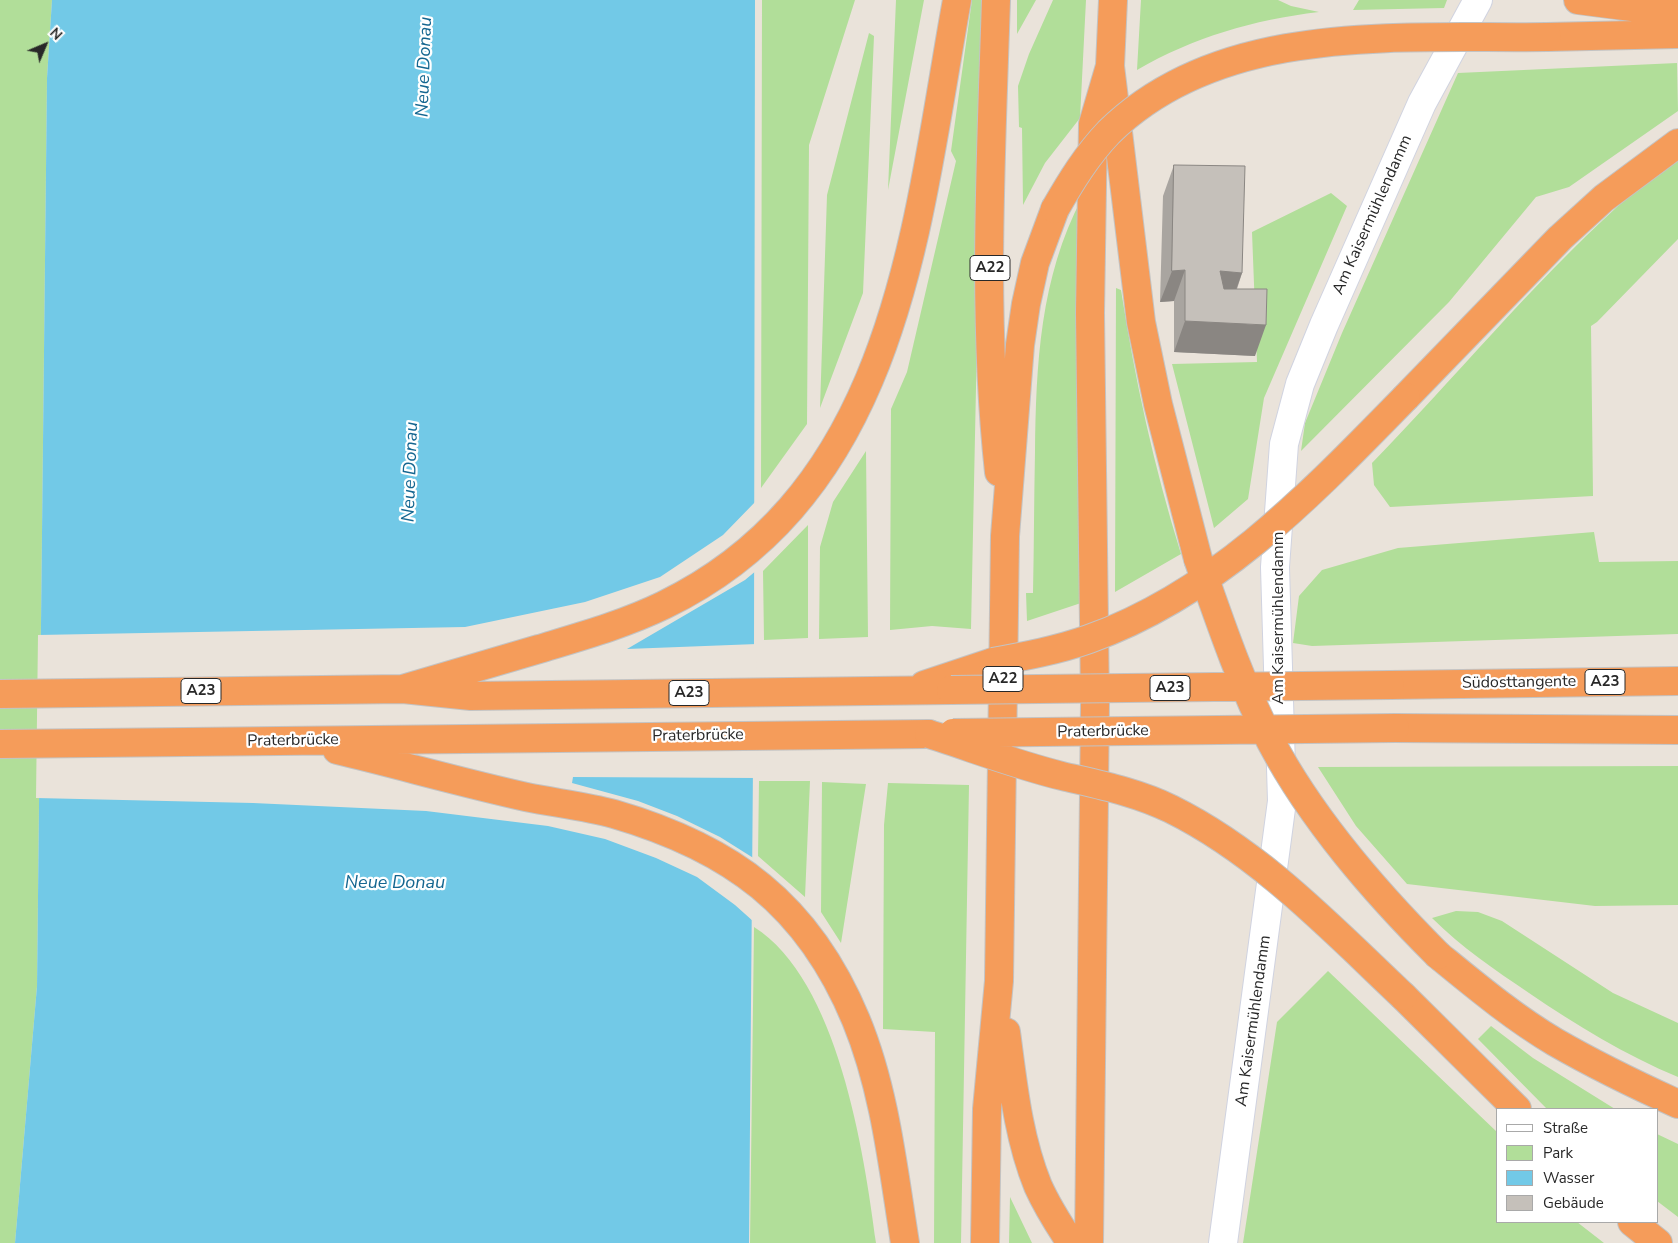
<!DOCTYPE html>
<meta charset="utf-8">
<style>
body{margin:0}
#map{position:relative;width:1678px;height:1243px;overflow:hidden;background:#eae3da;font-family:"Nunito Sans",sans-serif}
canvas{display:block}
.legend{position:absolute;left:1496px;top:1108px;width:162px;height:115px;box-sizing:border-box;background:#fff;border:1px solid #a9a9a9;margin:0;padding:6px 9px;list-style:none;font-size:15px;color:#282828}
.legend li{display:flex;align-items:center;gap:10px;height:25px}
.legend b{width:25px;border:1px solid #a9a9a9}
.north{position:absolute;left:20px;top:20px;width:50px;height:50px;-webkit-text-stroke:4px #fff;paint-order:stroke;rotate:45deg;font-size:14px;font-weight:700;line-height:20px;text-align:center;color:#282828}
.north::after{content:'';display:block;margin:auto;width:18px;height:22px;background:#282828;clip-path:polygon(50% 0,100% 100%,50% 72%,0 100%)}
</style>
<div id="map">
<canvas width="1678" height="1243"></canvas>
<ul class="legend">
<li><b style="height:6px;background:#fff"></b>Straße</li>
<li><b style="height:14px;background:#b1de99"></b>Park</li>
<li><b style="height:14px;background:#72c9e7"></b>Wasser</li>
<li><b style="height:14px;background:#c5c0ba"></b>Gebäude</li>
</ul>
<div class="north">N</div>
</div>
<script>
const context = document.querySelector('canvas').getContext('2d');
context.lineJoin = 'round';
function fill(path, color) { context.fillStyle = color; context.fill(path, 'evenodd'); }
function trace(path, color, width, dash) { context.strokeStyle = color; context.lineWidth = width; context.lineCap = dash ? 'butt' : 'round'; context.setLineDash(dash || []); context.stroke(path); }
function write(font, color, halo, rows, align = 'center') {
  context.font = font + ' "Nunito Sans",sans-serif'; context.lineWidth = 4.5; context.setLineDash([]); context.textBaseline = 'middle'; context.strokeStyle = halo; context.fillStyle = color; for (const [text, x, y, turn = 0] of rows) {
    context.save(); context.translate(x, y); context.rotate((+turn || 0) * Math.PI / 180); context.textAlign = isNaN(turn) ? turn : align; if (halo) context.strokeText(text, 0, 0); context.fillText(text, 0, 0); context.restore();
  }
}
const green = new Path2D(`
 M0,0H52L47,78L37,986L15,1243H0Z
 M762,0H855L809,145L807,424L761,488Z
 M896,0H924L888,190Z
 M972,0H984L971,629L932,626L890,630L891,409L907,372L956,161L951,151Z
 M1017,0H1036L1017,34Z
 M1053,0H1086L1080,118L1045,163L1023,205L1022,128L1019,127L1018,86L1029,54Z
 M1141,0H1278L1291,6L1319,12C1253,20 1194,37 1137,70Z
 M1359,0H1447L1444,8L1353,10Z
 M869,33L874,36L863,293L820,408L827,195Z
 M1677,63L1678,111L1569,187L1536,197L1449,302L1301,451L1305,423L1342,333L1458,73Z
 M1678,160V239L1597,322L1591,326L1593,496L1390,507L1374,485L1372,463C1455,378 1530,286 1618,206C1637,190 1658,175 1678,160Z
 M1331,193L1347,206L1264,398L1248,499L1214,528L1172,364L1257,362L1252,232Z
 M1082,198L1081,603L1027,621L1026,593H1033C1034,546 1034,499 1035,452C1036,364 1040,278 1082,198Z
 M1116,288L1121,290C1135,380 1154,467 1181,554L1115,592Z
 M866,451L868,637L819,639L820,547L833,502Z
 M808,525V638L764,640L763,571Z
 M1594,532L1599,562L1678,561V634L1312,646L1293,643L1299,596L1322,570L1398,548Z
 M1678,766V905L1595,906L1407,884L1356,826L1318,767Z
 M759,781H810L805,897L758,856Z
 M822,782L866,784L841,943L821,912Z
 M888,783L969,785L961,1243H934L935,1032L883,1029L884,825Z
 M1456,911L1478,912L1502,921L1613,993L1678,1023V1077C1625,1055 1576,1025 1529,993C1495,970 1461,947 1432,918Z
 M754,927C838,980 864,1151 876,1243H750Z
 M1328,971L1497,1132V1222H1577L1604,1243H1243L1277,1022Z
 M1491,1026L1533,1058L1615,1109H1547L1478,1039Z
 M1657,1134L1678,1144V1217L1657,1201Z
 M1010,1197L1032,1243H1009Z`);
const water = new Path2D(`
 M52,0H755L754,645L749,1243H15L37,986L47,78Z`);
const pier = new Path2D(`
 M757,500V570L745,580L627,649L757,644L756,778L573,777L572,783L638,801L677,816L720,837L755,859L754,922L735,905L697,877L656,858L605,839L548,826L426,811L253,803L36,798L38,635L465,627L585,602L660,577L723,535Z`);
const minor = new Path2D(`
 M1223,1243L1282,801L1275,567L1284,444L1300,384L1324,325L1422,103L1478,0`);
const highway = new Path2D(`
 M996,0C991,157 982,316 999,472
 M1113,0L1110,66L1141,322L1158,404L1198,559
 M1578,0L1678,13
 M1547,37L1678,34
 M1406,397L1560,238L1604,198L1678,143
 M924,685L993,662
 M1390,685L1678,681
 M403,689C448,676 494,662 539,649C582,636 625,624 664,605C898,491 916,226 957,0
 M0,694L403,689L471,696L951,690
 M1395,728L1678,730
 M0,744L929,734
 M337,750C400,765 463,783 526,797C555,803 585,806 614,814C731,848 808,904 856,1020C885,1090 893,1168 905,1243
 M1438,955C1476,986 1513,1017 1555,1042C1595,1065 1636,1085 1678,1104
 M1403,996L1517,1109
 M1006,1032C1013,1084 1018,1137 1038,1186C1047,1206 1059,1225 1071,1243
 M1632,1222L1658,1243
 M985,1243L987,1109L999,981L1005,536L1020,345L1026,304L1035,263L1055,209
 M1089,1243L1095,703L1090,313L1093,124L1110,66`);
const highwayBridge = new Path2D(`
 M1055,209C1071,181 1087,155 1109,132C1222,21 1402,39 1547,37
 M1198,559C1219,619 1241,685 1271,742C1313,821 1375,892 1438,955
 M993,662C1026,656 1058,650 1089,639C1218,593 1313,492 1406,397
 M951,690L1390,685
 M953,733L1395,728
 M929,734C973,748 1017,765 1062,776C1100,785 1136,792 1171,809C1260,853 1331,928 1403,996`);
const wall = new Path2D(`
 M1174,165L1242,273L1237,289L1255,356L1174,352V301L1160,302L1163,196Z`);
const shadedWall = new Path2D(`
 M1185,270L1174,301L1160,302L1172,271Z
 M1220,271L1242,273L1231,304L1208,302Z
 M1185,321L1266,325L1255,356L1174,352Z`);
const building = new Path2D(`
 M1174,165L1245,166L1242,273L1220,271L1224,289H1267L1266,325L1185,321V270L1172,271Z`);
const shields = [
 [990,268,40],
 [1003,679,40],
 [1605,682,40],
 [1170,688,40],
 [201,691,40],
 [689,693,40]
];
const shieldNames = [
 ["A22",990,268],
 ["A22",1003,679],
 ["A23",1605,682],
 ["A23",1170,688],
 ["A23",201,691],
 ["A23",689,693]
];
const streetNames = [
 ["Am Kaisermühlendamm",1373,215,-66],
 ["Am Kaisermühlendamm",1279,618,-90],
 ["Südosttangente",1519,683,-1],
 ["Praterbrücke",1103,732,-1],
 ["Praterbrücke",698,736,-1],
 ["Praterbrücke",293,741,-1],
 ["Am Kaisermühlendamm",1254,1021,-82]
];
const waterNames = [
 ["Neue Donau",425,67,-88],
 ["Neue Donau",411,472,-88],
 ["Neue Donau",395,884]
];
fill(green, '#b1de99');
fill(water, '#72c9e7');
fill(pier, '#eae3da');
trace(minor, '#d0d3e0', 30);
trace(highway, '#c3c3c3', 30);
trace(minor, '#fff', 28);
trace(highway, '#f59c5a', 28);
trace(highwayBridge, '#c3c3c3', 30, []);
trace(highwayBridge, '#f59c5a', 28);
fill(wall, '#a9a5a0');
fill(shadedWall, '#8a8682');
fill(building, '#c5c0ba');
trace(building, '#8a8682', 1);
for (const [x, y, w] of shields) { const box = new Path2D(); box.roundRect(x - w / 2, y - 12.5, w, 25, 4); context.fillStyle = '#fff'; context.fill(box); trace(box, '#282828', 1); }
write('bold 15px', '#282828', null, shieldNames);
write('16px', '#282828', '#fff', streetNames);
write('italic 18px', '#146690', '#fff', waterNames);
</script>
